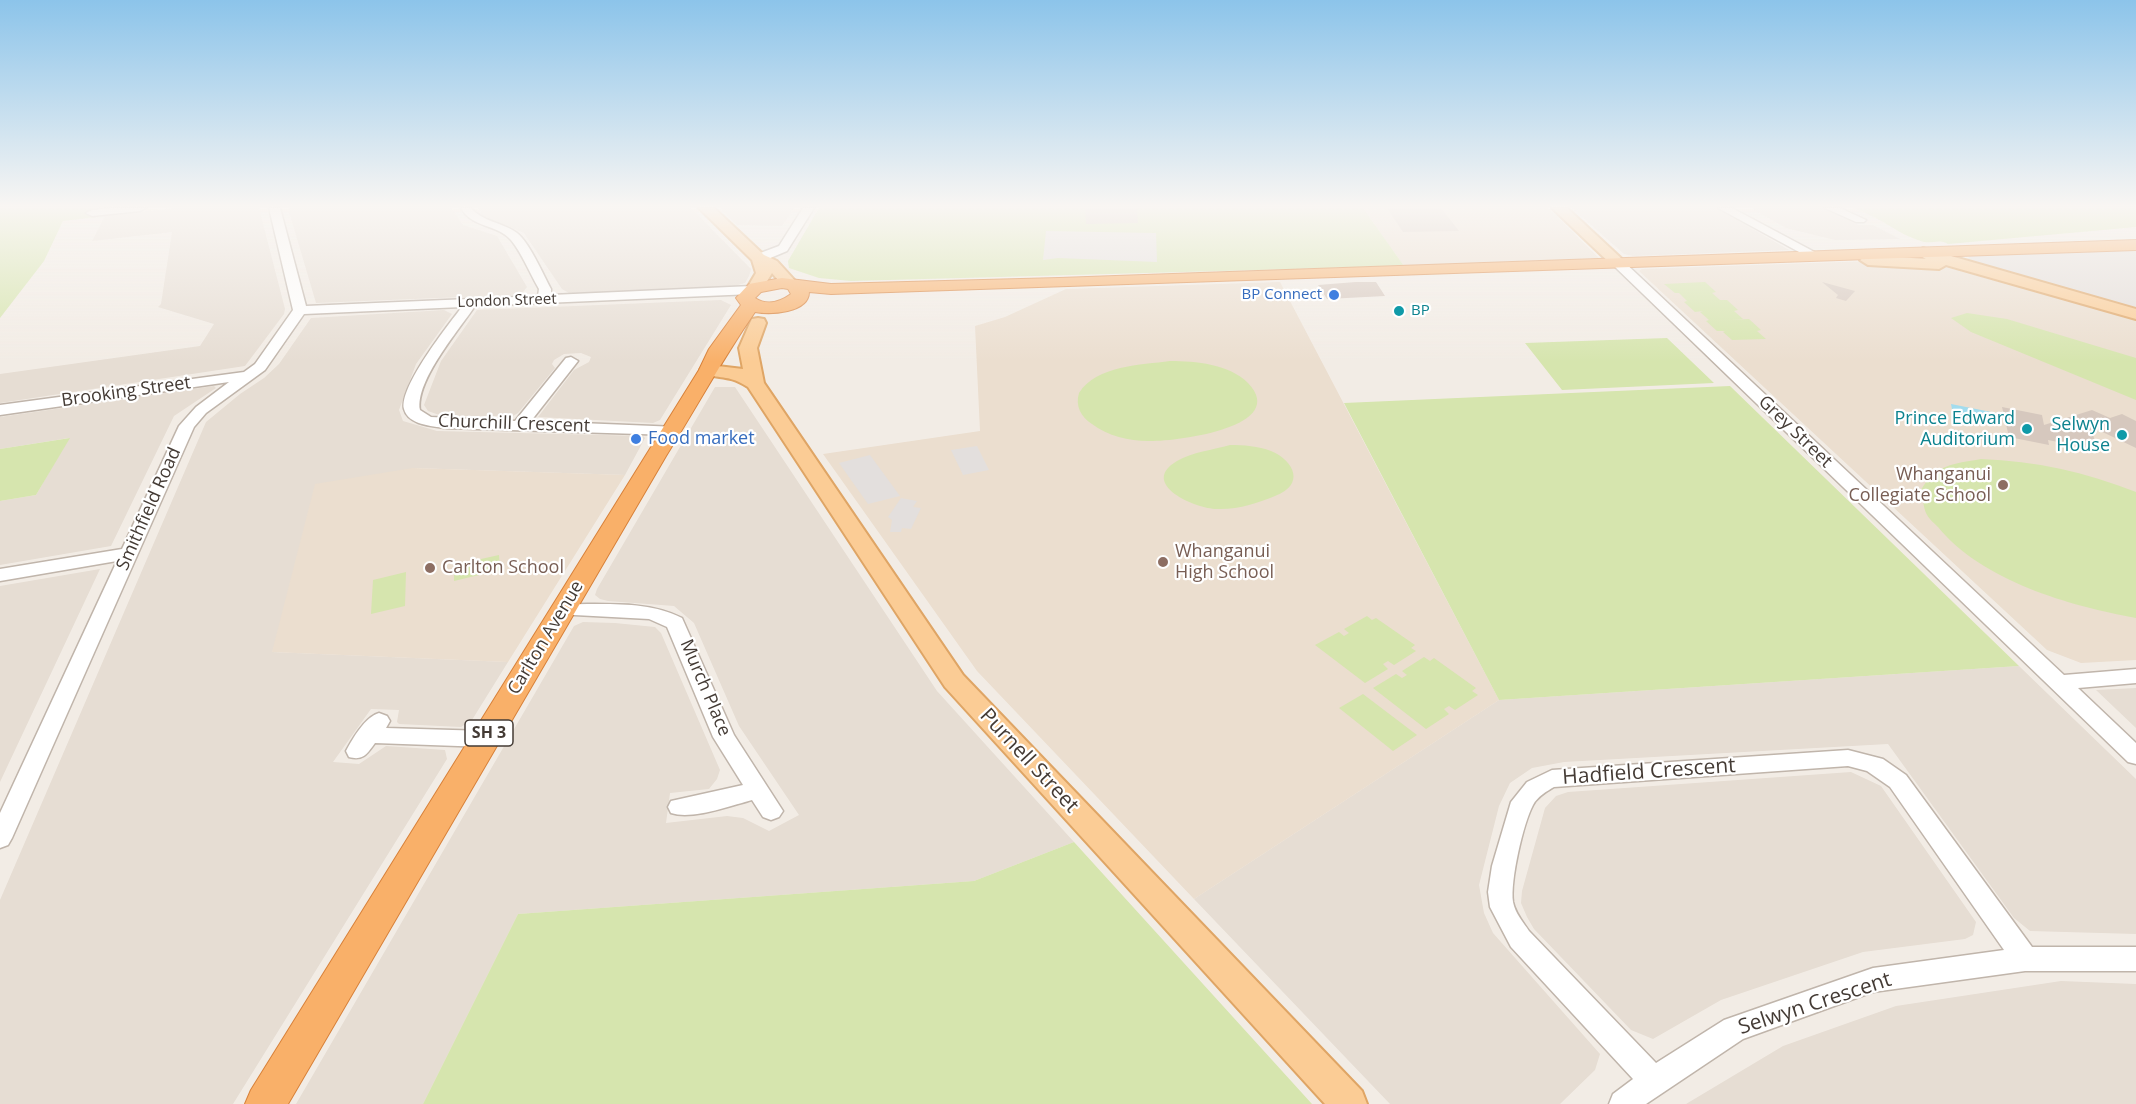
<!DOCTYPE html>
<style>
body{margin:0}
canvas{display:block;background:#f2ece5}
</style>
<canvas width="2136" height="1104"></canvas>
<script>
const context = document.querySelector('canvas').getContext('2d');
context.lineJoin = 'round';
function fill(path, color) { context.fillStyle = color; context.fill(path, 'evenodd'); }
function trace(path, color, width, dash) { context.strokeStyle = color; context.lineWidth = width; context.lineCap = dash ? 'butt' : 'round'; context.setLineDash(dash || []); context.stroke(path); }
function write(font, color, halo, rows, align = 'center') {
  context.font = font + ' "Open Sans",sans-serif'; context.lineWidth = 4.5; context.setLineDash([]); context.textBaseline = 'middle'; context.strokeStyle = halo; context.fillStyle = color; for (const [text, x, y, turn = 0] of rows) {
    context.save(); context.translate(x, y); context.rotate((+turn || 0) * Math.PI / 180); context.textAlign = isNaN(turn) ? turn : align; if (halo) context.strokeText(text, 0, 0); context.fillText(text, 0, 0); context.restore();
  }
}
const residential = new Path2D(`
 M175,208H259L285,309L284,314L245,366L0,403V374L200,346L214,324L158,307L161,304L172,232L92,241L105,216Z
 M288,208H451L463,225L497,236L527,287L523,292L511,295L316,303Z
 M478,208H691L751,269L749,276L745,283L728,288L569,293L562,289L524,233L483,216Z
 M720,208H794L782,226L737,225Z
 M1572,208H1716L1789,250L1633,256L1624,254Z
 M1751,208H1824L1858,225H1873L1900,239L1835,240L1786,228Z
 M721,300L731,305L660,420L653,423L538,417L574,370L589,362L591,357L581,353L564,354L554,360L552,364L555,368L518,413L513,416H442L428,411L424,405L441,361L477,310Z
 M444,310L452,314L416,364L399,410L403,421L437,431L643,436L645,438L625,475L413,468L272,652L508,662L472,720L461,727L399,724L397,722L399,710L371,709L333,762L359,764L386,746L445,750L447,759L233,1104H0V900L206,422L240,394L264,378L279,364L311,318Z
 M214,386L216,388L174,416L111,546L0,565V501L36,495L69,438L0,449V417Z
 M715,387H735L937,691L1074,842L974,881L518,914L423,1104H296L574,626L583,622L615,623L655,627L661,633L720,770L717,779L709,789L670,793L666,823L727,816L743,818L769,831L799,815L739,726L694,623L674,606L608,601L600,599L595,595L597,589Z
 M100,569L0,782V586Z
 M2019,666L2136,779V934L2030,931L2014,918L1888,744L1564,762L1532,768L1510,783L1499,806L1479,885L1484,913L1493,933L1600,1054L1595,1070L1560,1104H1390L1194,899L1499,700Z
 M2136,688V728L2096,690Z
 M1851,772L1881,786L1976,922L1973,935L1965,939L1863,952L1721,1000L1653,1039L1631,1030L1534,929L1527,917L1521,903L1522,891L1545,808L1556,796L1568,792Z
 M2061,981L2136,984V1104H1686L1783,1046L1896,1006Z`);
const industrial = new Path2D(`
 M2136,250V308L1966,260L1970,256Z`);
const education = new Path2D(`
 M1363,208H1548L1599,258L1404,266Z
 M1900,260L1935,264L2136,320V660L2081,663L2047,650L1639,271L1642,269Z
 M1280,282L1499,700L1194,899L977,671L823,454L980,431L975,326L1005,317L1066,289Z
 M413,468L625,475L508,662L272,652L315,484Z`);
const green = new Path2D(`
 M0,208H110L105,216L63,221L44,261L0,318Z
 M819,208H1363L1404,266L851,281L819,278L789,268L788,261Z
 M1852,208H2136V227L1948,244C1938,238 1930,245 1921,241C1897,234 1878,215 1852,208Z
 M1705,282L1716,292L1712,293L1720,300H1727L1738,310L1734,311L1743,319L1731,320L1749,319L1761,330L1757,331L1766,339L1732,340L1723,332L1725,331H1717L1706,321L1709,320L1700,312L1703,311L1695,312L1684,302L1687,301L1679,293H1675L1664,284Z
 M1967,313L2007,319L2136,358V400L1971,332L1951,318Z
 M1667,338L1714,383L1562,390L1525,343Z
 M1170,361C1196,361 1229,364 1248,383C1291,428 1172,442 1148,441C1129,441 1108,436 1092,424C1081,417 1075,406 1079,393C1097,365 1141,365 1170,361Z
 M1730,386L2019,666L1499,700L1344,403Z
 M70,438L36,495L0,501V449Z
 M1230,445C1244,445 1258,446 1271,451C1295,461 1305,485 1275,496C1258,503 1237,510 1217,509C1196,509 1138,484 1177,461C1192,452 1213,450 1230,445Z
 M1981,459C2036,461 2085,472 2136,492V618C2070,606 1982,581 1938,527C1934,523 1928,518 1926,513C1923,506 1923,497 1921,490C1936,464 1953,464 1981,459Z
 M499,555L500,570L454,581V565Z
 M406,572L405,606L371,614L373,580Z
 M1367,616L1372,620L1376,618L1415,645L1411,648L1416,651L1394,665L1388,661L1383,664L1388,669L1365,683L1315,645L1339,632L1344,636L1349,633L1344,629Z
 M1424,657L1430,661L1434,658L1476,688L1472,691L1478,695L1455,710L1449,706L1444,709L1449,714L1426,729L1373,688L1396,674L1402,678L1407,675L1402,671Z
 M1363,694L1417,735L1393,751L1339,708Z
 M1074,842L1312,1104H423L518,914L974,881Z`);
const parking = new Path2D(`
 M1046,231L1156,233L1157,262L1058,258L1043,260Z
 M977,446L989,470L963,475L951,450Z
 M870,455L900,496L868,504L839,463Z
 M901,498L917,501L913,507L921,508L911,529L902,528L901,532H890L892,520L888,517Z`);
const water = new Path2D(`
 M1951,404L1996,413L1999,425L1953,415Z`);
const building = new Path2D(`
 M1085,208H1137L1138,223L1086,224Z
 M1387,208H1441L1459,231L1403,232Z
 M1356,282H1376L1385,296L1327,299L1318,285Z
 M1822,282L1855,291L1846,301L1836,298L1838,295Z
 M2002,407L2042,415L2044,425L2092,410L2110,418L2122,414L2136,421V448L2090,426L2098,450L2048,440L2049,445L2009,437Z`);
const minor = new Path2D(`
 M112,208H146L140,211L92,216L86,213L92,210Z
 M269,208H280L306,306L538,296L539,289C530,274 522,253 511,240C497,224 472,228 461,208H471C483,222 502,222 517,233C529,242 543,274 551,289V295L752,286L758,290L752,294L475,306C459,330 415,381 420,410L431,417L515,421L566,358L571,357L578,361L531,421L678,427L680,430L672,435L445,428C432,426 408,425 404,409C399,387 448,325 462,307L304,314L265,370L206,413L194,427L12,838L8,845L0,848V813L117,561L0,581V569L122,549L179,426L196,407L229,382L0,415V405L244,372L255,364L293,310Z
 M803,208H814L787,251L763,261H755V255L779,246Z
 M1718,208H1732L1822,256L1820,259H1812Z
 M1825,208H1840L1866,220L1864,222H1856Z
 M1618,259L1622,260L2064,675L2136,669V683L2078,688L2136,743V764L2128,762L1614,266L1612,263L1614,260Z
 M563,604C602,605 647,600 682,618L734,735L783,811L779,817L771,820L763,817L752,800C730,806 692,820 671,813L668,807L671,801L743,785L713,737L667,627L649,619L556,614L553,610L556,606Z
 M379,713L387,716L390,721L386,728L486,731L494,733L497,739L494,745L486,747L375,743C367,754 363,761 349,757L346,751C353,738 365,717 379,713Z
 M1848,750L1883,759L1906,775L2032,947H2136V971H2025L1873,992L1743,1039L1646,1104H1609L1613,1094L1633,1079L1511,947L1490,907L1488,892L1492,866L1511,802L1527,782L1552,770ZM1848,766L1867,771L1890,787L2004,950L1873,968L1724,1020L1656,1063L1529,931C1523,922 1515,913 1513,902C1510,881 1523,824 1533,805C1537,797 1547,791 1554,787Z`);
const major = new Path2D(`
 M699,208H714L764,255L777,261L798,284L796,287H784L772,273L761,291H749L747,288L756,273L752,260Z
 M1552,208H1567L1623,260L1626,263L1623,266H1613Z
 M1923,248L2136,309V319L1946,265L1939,269L1868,265L1860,260L1868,255L1926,259L1915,253Z
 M758,318L764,319L766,323L757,348L764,383L963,675L1362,1091L1367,1104H1325L945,687L748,387C729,375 723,379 703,374L700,370L703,366L709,365L743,369L739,348L750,323L752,319Z`);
const highway = new Path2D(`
 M2136,240V250L831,294L809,292C809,313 770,315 755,312C723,358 696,408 666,456L288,1104H245L251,1090L699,370L709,349L741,305L736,298L749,284L782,278L831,284L1059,278ZM782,288L788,289L791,294C780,302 767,306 755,298L761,292Z`);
const markers = [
 [1334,295,6,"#3f7fe0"],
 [1399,311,6,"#0f9aa8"],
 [2027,429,6,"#0f9aa8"],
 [2122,435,6,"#0f9aa8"],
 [636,439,6,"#3f7fe0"],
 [2003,485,6,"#8d6e63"],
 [1163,562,6,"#8d6e63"],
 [430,568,6,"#8d6e63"]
];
const farShopnames = [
 ["BP Connect",1322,295]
];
const farStreetnames = [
 ["London Street",507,301,-2]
];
const farCulturenames = [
 ["BP",1411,311]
];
const shields = [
 [489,733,48]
];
const shieldNames = [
 ["SH 3",489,733]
];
const streetNames = [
 ["Brooking Street",126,392,-8],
 ["Churchill Crescent",514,424,2],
 ["Grey Street",1795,432,44],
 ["Smithfield Road",149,509,-66],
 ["Carlton Avenue",546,638,-59],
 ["Murch Place",705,688,67]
];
const cultureNames = [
 ["Prince Edward",2015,419],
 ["Auditorium",2015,440],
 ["Selwyn",2110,425],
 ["House",2110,446]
];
const shopNames = [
 ["Food market",648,439]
];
const educationNames = [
 ["Whanganui",1991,475,"right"],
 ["Collegiate School",1991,496,"right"],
 ["Whanganui",1175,552],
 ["High School",1175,573],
 ["Carlton School",442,568]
];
const nearStreetnames = [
 ["Purnell Street",1029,761,47],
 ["Hadfield Crescent",1649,772,-4],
 ["Selwyn Crescent",1815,1004,-18]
];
fill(residential, '#e6ddd3');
fill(industrial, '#e4deda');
fill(education, '#ebdecf');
fill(green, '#d6e5ae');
fill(parking, '#e3dfdd');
fill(water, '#a2dcee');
fill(building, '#d6c8be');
trace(minor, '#c0b5ab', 3);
trace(major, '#dfa565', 4);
trace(highway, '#d88139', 2);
fill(minor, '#fff');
fill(major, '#fbcc95');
fill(highway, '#f9b069');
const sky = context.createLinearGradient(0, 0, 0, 362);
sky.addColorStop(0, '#8cc4ea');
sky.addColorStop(0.57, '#f9f6f3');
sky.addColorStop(1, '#f9f6f300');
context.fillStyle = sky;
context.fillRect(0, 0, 2136, 362);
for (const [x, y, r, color] of markers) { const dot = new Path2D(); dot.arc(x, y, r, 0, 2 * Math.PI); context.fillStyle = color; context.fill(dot); trace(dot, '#fff', 2); }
write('15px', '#366cbe', '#fff', farShopnames, 'right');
write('15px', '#443b35', '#fff', farStreetnames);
write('15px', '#0d838f', '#fff', farCulturenames, 'left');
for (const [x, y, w] of shields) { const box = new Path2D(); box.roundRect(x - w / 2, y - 13, w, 26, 4.5); context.fillStyle = '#fff'; context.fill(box); trace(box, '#443b35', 1.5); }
write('bold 16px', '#443b35', null, shieldNames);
write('18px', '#443b35', '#fff', streetNames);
write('18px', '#0d838f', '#fff', cultureNames, 'right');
write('18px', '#366cbe', '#fff', shopNames, 'left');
write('18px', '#785e54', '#fff', educationNames, 'left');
write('21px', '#443b35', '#fff', nearStreetnames);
</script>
